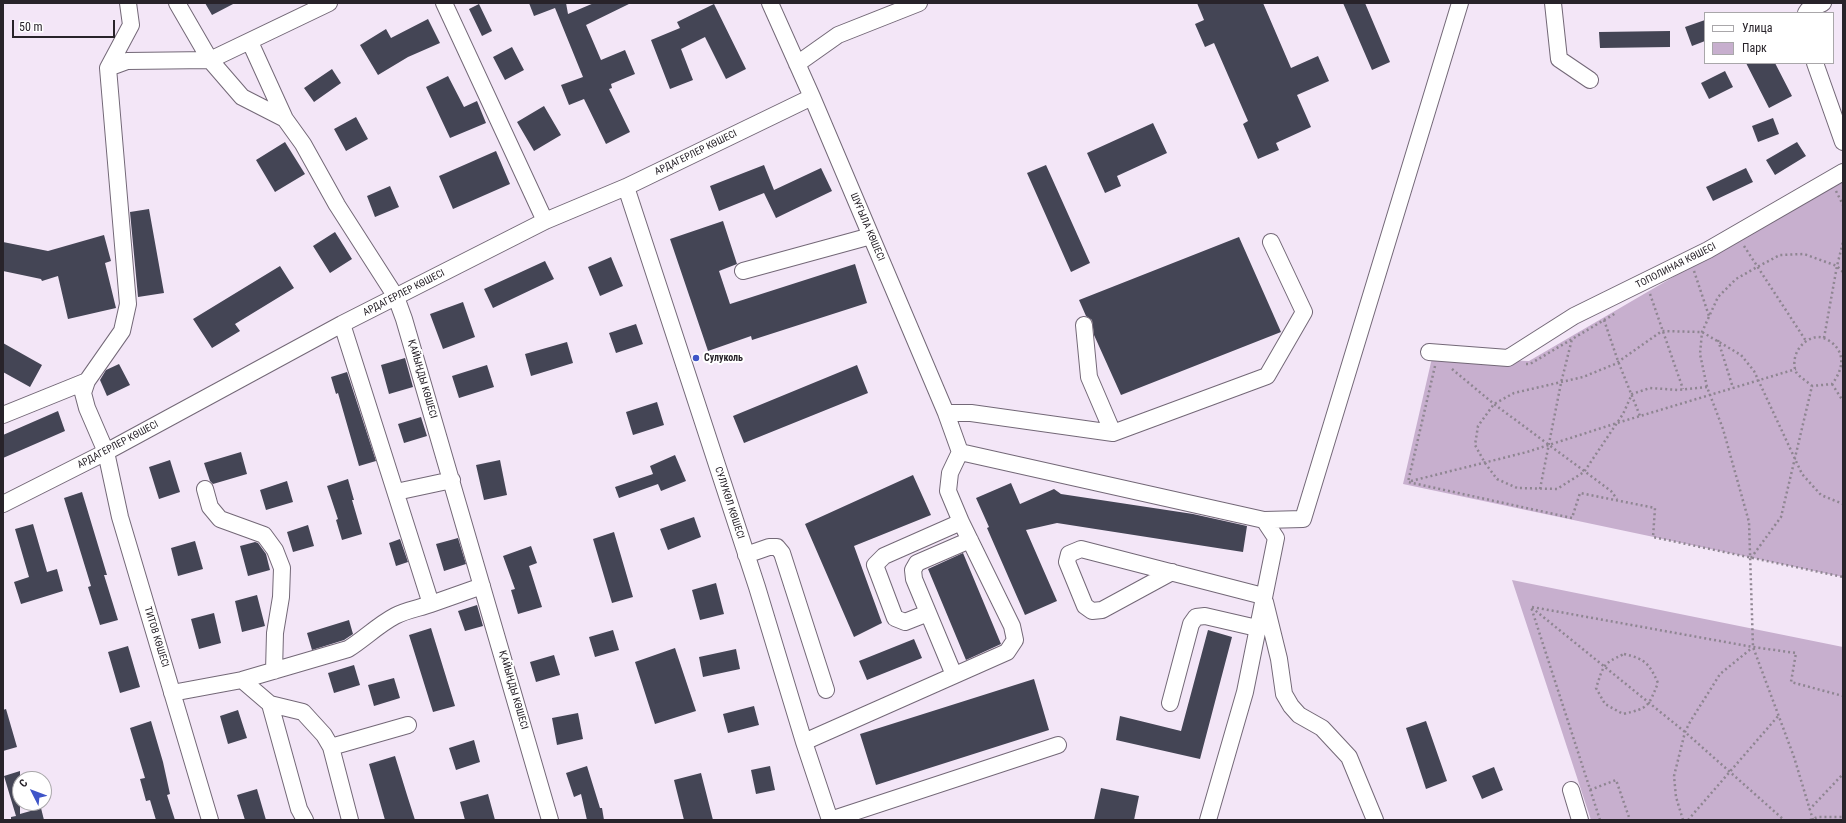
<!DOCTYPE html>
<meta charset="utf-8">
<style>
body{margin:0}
#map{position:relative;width:1846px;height:823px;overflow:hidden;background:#f3e6f7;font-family:"Roboto Condensed",sans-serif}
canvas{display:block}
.frame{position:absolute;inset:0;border:4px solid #28232a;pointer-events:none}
.legend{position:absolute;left:1704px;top:12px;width:130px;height:52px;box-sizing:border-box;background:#fff;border:1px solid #a9a7aa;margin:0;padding:5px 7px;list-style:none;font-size:12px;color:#28232a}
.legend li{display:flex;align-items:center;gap:8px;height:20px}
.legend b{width:20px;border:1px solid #a9a7aa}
.north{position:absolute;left:12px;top:771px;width:40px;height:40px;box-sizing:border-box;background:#fff;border:1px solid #a9a7aa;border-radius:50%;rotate:312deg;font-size:11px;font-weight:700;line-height:16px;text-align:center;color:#28232a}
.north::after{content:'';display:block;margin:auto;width:14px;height:18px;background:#3f55c8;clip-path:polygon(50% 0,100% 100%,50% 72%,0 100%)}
.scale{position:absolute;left:12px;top:20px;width:103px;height:18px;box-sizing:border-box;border:2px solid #28232a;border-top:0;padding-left:5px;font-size:12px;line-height:14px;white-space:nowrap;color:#28232a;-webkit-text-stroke:3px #fff;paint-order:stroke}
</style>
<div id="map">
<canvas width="1846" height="823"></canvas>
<div class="frame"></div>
<ul class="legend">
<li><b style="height:5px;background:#fff"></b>Улица</li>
<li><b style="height:11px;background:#c7afce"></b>Парк</li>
</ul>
<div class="north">С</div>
<div class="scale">50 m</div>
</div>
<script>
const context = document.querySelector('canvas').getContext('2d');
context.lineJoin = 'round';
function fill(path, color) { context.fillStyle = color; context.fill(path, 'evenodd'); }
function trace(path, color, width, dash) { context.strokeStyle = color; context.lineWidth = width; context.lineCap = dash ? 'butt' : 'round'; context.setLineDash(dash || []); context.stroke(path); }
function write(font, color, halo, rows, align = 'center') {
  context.font = font + ' "Roboto Condensed",sans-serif'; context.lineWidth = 4; context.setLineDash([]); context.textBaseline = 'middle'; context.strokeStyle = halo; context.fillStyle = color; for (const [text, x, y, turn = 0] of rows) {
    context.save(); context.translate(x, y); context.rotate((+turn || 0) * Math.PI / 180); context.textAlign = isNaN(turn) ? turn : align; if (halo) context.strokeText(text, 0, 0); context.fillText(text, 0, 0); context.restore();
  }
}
const green = new Path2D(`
 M1843,178V577L1403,484L1432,358L1529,361Z
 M1512,580L1843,647V820H1591Z`);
const building = new Path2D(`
 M205,3H235L212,15Z
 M529,3H566L568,14L594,3H631L586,25L601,60L625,50L635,74L611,84L612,88L609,89L630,132L606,144L584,99L569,105L561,85L583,77L555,8L534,16Z
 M1197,3H1263L1291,68L1318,56L1329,81L1297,95L1311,127L1276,143L1279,150L1258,159L1243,124L1248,121L1214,43L1205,47L1195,24L1204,20Z
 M1343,3H1365L1390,62L1372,70Z
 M479,4L492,31L482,36L469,9Z
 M714,4L746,69L726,79L705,37L681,49L693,80L670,89L651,40L680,28L677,22Z
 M428,19L440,43L408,57L378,75L360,45L386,29L391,38Z
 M1705,20V41L1692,46L1685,27Z
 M1670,31V47L1600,48L1599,32Z
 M512,47L524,70L505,80L493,57Z
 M1746,63H1775L1792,96L1769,108Z
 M332,69L341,83L314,102L304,88Z
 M1725,71L1733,87L1709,99L1701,83Z
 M448,76L464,107L477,101L486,123L450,138L426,87Z
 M544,106L561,135L534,151L517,122Z
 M356,117L368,139L346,151L334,129Z
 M1773,118L1779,134L1758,142L1752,126Z
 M1153,123L1167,153L1117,176L1121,186L1105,193L1087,153Z
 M285,142L305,174L275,192L256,160Z
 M1797,142L1806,156L1775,175L1766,160Z
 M496,151L510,184L453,209L439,176Z
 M764,165L774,190L821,168L832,191L776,218L764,193L719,211L710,186Z
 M1046,165L1090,263L1071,272L1027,173Z
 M1746,168L1753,182L1713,201L1706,187Z
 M390,186L399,207L375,217L367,196Z
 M149,209L164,293L138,297L130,212Z
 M723,221L737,264L719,271L730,304L855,264L867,303L752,340L751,336L708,351L670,239Z
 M335,232L352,259L330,273L313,246Z
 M104,235L111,261L105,263L116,308L68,319L58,276L42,281L41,279L3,271V242L48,251Z
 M1239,237L1281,332L1121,395L1094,335L1092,320L1086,316L1079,300Z
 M611,257L623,286L600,296L588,267Z
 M545,261L554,279L493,308L484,289Z
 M280,266L294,288L235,324L240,331L212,348L193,319Z
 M463,302L475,337L443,349L430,314Z
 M636,324L643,344L616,353L609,333Z
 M567,342L573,363L531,376L525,354Z
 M3,343L42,365L30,387L3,372Z
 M405,358L413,387L389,394L381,365Z
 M119,364L130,385L107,396L100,380L106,370Z
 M487,365L494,387L459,398L452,376Z
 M857,365L868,393L744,443L733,416Z
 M347,372L376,461L359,466L338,393L336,394L331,377Z
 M657,402L664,425L633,435L626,412Z
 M58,411L65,431L3,458V435Z
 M421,417L427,436L404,443L398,424Z
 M241,452L247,474L213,484L210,481L204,463Z
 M675,455L686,481L661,491L658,484L619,498L615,487L653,474L650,466Z
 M170,460L180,492L159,499L149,467Z
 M500,460L507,495L484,500L476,465Z
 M913,475L931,515L854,546L882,623L854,637L805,524Z
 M348,479L354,500H352L362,534L342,540L336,520L338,519L327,486Z
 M287,481L293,502L266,510L260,490Z
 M1011,483L1020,504L1054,489L1061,494L1193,514L1247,526L1243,552L1057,523L1026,530L1057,601L1025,615L987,528L989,527L976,498Z
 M82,492L107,575H104L118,620L100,625L88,587L91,586L64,498Z
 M694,517L701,537L668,550L660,529Z
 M33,524L47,572L57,569L63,591L21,604L14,582L29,577L15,529Z
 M308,525L314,546L293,552L287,532Z
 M614,532L633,597L612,603L593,539Z
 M458,538L466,564L444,571L436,544Z
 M400,539L408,562L396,566L389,543Z
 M195,541L203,569L178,576L171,548Z
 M255,542L258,543L266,554L270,570L248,576L240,546Z
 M531,546L537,563L529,566L542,607L518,614L511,590L515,589L503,556Z
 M963,553L1001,644L966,660L928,569Z
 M716,583L724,614L700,620L692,590Z
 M257,595L265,626L242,632L235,601Z
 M477,605L483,626L465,631L458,611Z
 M214,613L221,643L199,649L191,619Z
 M349,620L353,634L344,640L312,650L307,633Z
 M431,628L455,706L433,712L409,635Z
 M613,630L619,650L595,657L589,637Z
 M1208,630L1232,637L1200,759L1116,740L1120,716L1181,731Z
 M914,639L922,658L867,680L859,661Z
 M128,646L140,687L120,693L108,652Z
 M675,648L696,711L655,724L635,662Z
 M736,649L740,669L703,677L699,657Z
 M554,655L560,675L536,682L530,662Z
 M354,665L360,685L334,693L328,673Z
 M394,678L400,698L374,706L368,685Z
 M1034,679L1049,730L876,785L860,734Z
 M754,706L759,725L728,733L723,714Z
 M6,709L17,747L3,751V710Z
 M238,710L247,738L228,744L220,716Z
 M578,713L583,739L557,745L552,718Z
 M151,721L163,762L170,794L167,795L175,820H156L150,800L146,801L140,779L145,778L130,728Z
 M1426,721L1447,781L1426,789L1406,728Z
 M474,740L480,762L456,770L449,748Z
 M395,756L407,795L415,820H385L369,764Z
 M587,766L600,808H602L604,820H587L581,794L574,797L566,773Z
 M770,766L775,790L756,794L751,770Z
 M1494,767L1503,790L1482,799L1472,776Z
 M20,771V814L41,808L44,820H11V817L16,816L4,776Z
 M701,773L713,820H684L674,780Z
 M1101,788L1139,796L1134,820H1094Z
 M257,789L266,820H245L237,795Z
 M488,794L495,820H465L460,802Z`);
const path = new Path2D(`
 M1836,191L1843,205
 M1744,246L1806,341
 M1694,271L1709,316
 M1650,294L1683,389
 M1604,320L1618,361L1640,416
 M1824,338L1837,266L1843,242
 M1718,340L1733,388
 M1526,364H1530L1616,313
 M1435,366L1408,482L1572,518L1580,493L1655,508L1653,537L1843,577
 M1452,369L1494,404L1611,491L1617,499
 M1832,384L1843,401
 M1707,387L1678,390L1650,388L1632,394L1623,414L1584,472L1557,489L1517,488L1497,479L1485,463L1475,445L1478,426L1494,404L1514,393L1583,377L1615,364L1662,331L1702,332L1741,355L1754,371L1802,474L1821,495L1843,504
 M1411,481L1527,452L1617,423L1796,369
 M1540,489L1561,383L1572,339
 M1751,558L1781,517L1812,386C1808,382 1799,377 1796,372C1790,357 1801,339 1817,337C1822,337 1827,339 1831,342C1846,353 1843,370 1832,384L1812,386
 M1532,607L1753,647L1796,653L1791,682L1843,696
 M1624,654C1645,659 1649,663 1658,683C1648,707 1649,708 1623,714L1605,704L1596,688C1604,665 1602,664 1624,654Z
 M1590,790L1616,780L1630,820
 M1809,810L1843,774
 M1600,820L1531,607L1685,732L1784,820
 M1683,820L1676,797L1674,776L1685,732L1690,722L1720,674L1752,648
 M1688,820L1779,715
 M1810,820L1818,817H1843
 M1813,820L1794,757L1753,647L1749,522L1723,429L1707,387L1700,354L1702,332L1718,297L1736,279L1757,267L1780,255L1804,254L1837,266L1843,272`);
const minor = new Path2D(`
 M128,3L131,25L108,68L128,304L122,331L87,381L83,393L87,408L106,452L120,517L210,820
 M177,3L210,60L242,97L285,119L303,144L337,205L396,297L404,319L550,820
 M444,3L545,221
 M770,3L812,97L946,413L960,452
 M1553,3L1559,59L1590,80
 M1806,13L1808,10L1823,3
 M250,42L285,119
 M1815,63L1843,142
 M797,64L838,35L919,3
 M108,68L127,61L210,60L329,3
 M626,187L757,587L804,742L830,820
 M743,271L871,236
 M342,324L431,604L482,586
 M1084,325L1089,377L1113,433
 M1429,352L1508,358L1574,316L1708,250L1843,172
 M946,413H971L1113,433L1267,376L1304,312L1271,242
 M3,415L87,381
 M960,452L1264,520L1303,519L1460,3
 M205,489L210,507L220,519L264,535L275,550L282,568L281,597L275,633L274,671
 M396,492L452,480
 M3,504L106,452L342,324L545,221L626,187L812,97
 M746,555L769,547H777L782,553L826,690
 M1172,572L1102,610L1092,611L1085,606L1067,562L1069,554L1081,549L1263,596
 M1265,602L1279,659L1284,694L1291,706L1299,715L1322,728L1349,757L1375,820
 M928,613L905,622L895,618L875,565L884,556L961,522
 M954,675L914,579L913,570L917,563L970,540
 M242,680L270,704L303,712L324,735L331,747L350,820
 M172,693L242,680L348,649C364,639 378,625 395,616C406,610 420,608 431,604
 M1170,703L1191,624L1196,617L1205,616L1257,628
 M270,704L299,809L305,820
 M804,742L1007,652L1015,640L1012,626L961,522L948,491L950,473L960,452
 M331,747L408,725
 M1571,790L1580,820
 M830,820L1058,745
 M1208,820L1245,692L1276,538L1264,520`);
const markers = [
 [696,358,4,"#3f55c8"]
];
const streetNames = [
 ["АРДАГЕРЛЕР КӨШЕСІ",696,153,-26],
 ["ШҰҒЫЛА КӨШЕСІ",867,227,67],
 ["ТОПОЛИНАЯ КӨШЕСІ",1676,266,-27],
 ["АРДАГЕРЛЕР КӨШЕСІ",404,293,-27],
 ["ҚАЙЫҢДЫ КӨШЕСІ",422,379,74],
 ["АРДАГЕРЛЕР КӨШЕСІ",118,445,-28],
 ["СҰЛУКӨЛ КӨШЕСІ",729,503,72],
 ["ТИТОВ КӨШЕСІ",156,637,73],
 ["ҚАЙЫҢДЫ КӨШЕСІ",513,690,74]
];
const poiNames = [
 ["Сулуколь",704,358]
];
fill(green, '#c7afce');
fill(building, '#444555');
trace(minor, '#736877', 18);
trace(path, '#8e8591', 2.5, [2, 3]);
trace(minor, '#fff', 16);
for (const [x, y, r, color] of markers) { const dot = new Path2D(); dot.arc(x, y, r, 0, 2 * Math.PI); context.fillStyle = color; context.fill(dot); trace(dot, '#fff', 1.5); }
write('10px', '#28232a', '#fff', streetNames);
write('bold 10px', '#28232a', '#fff', poiNames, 'left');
</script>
